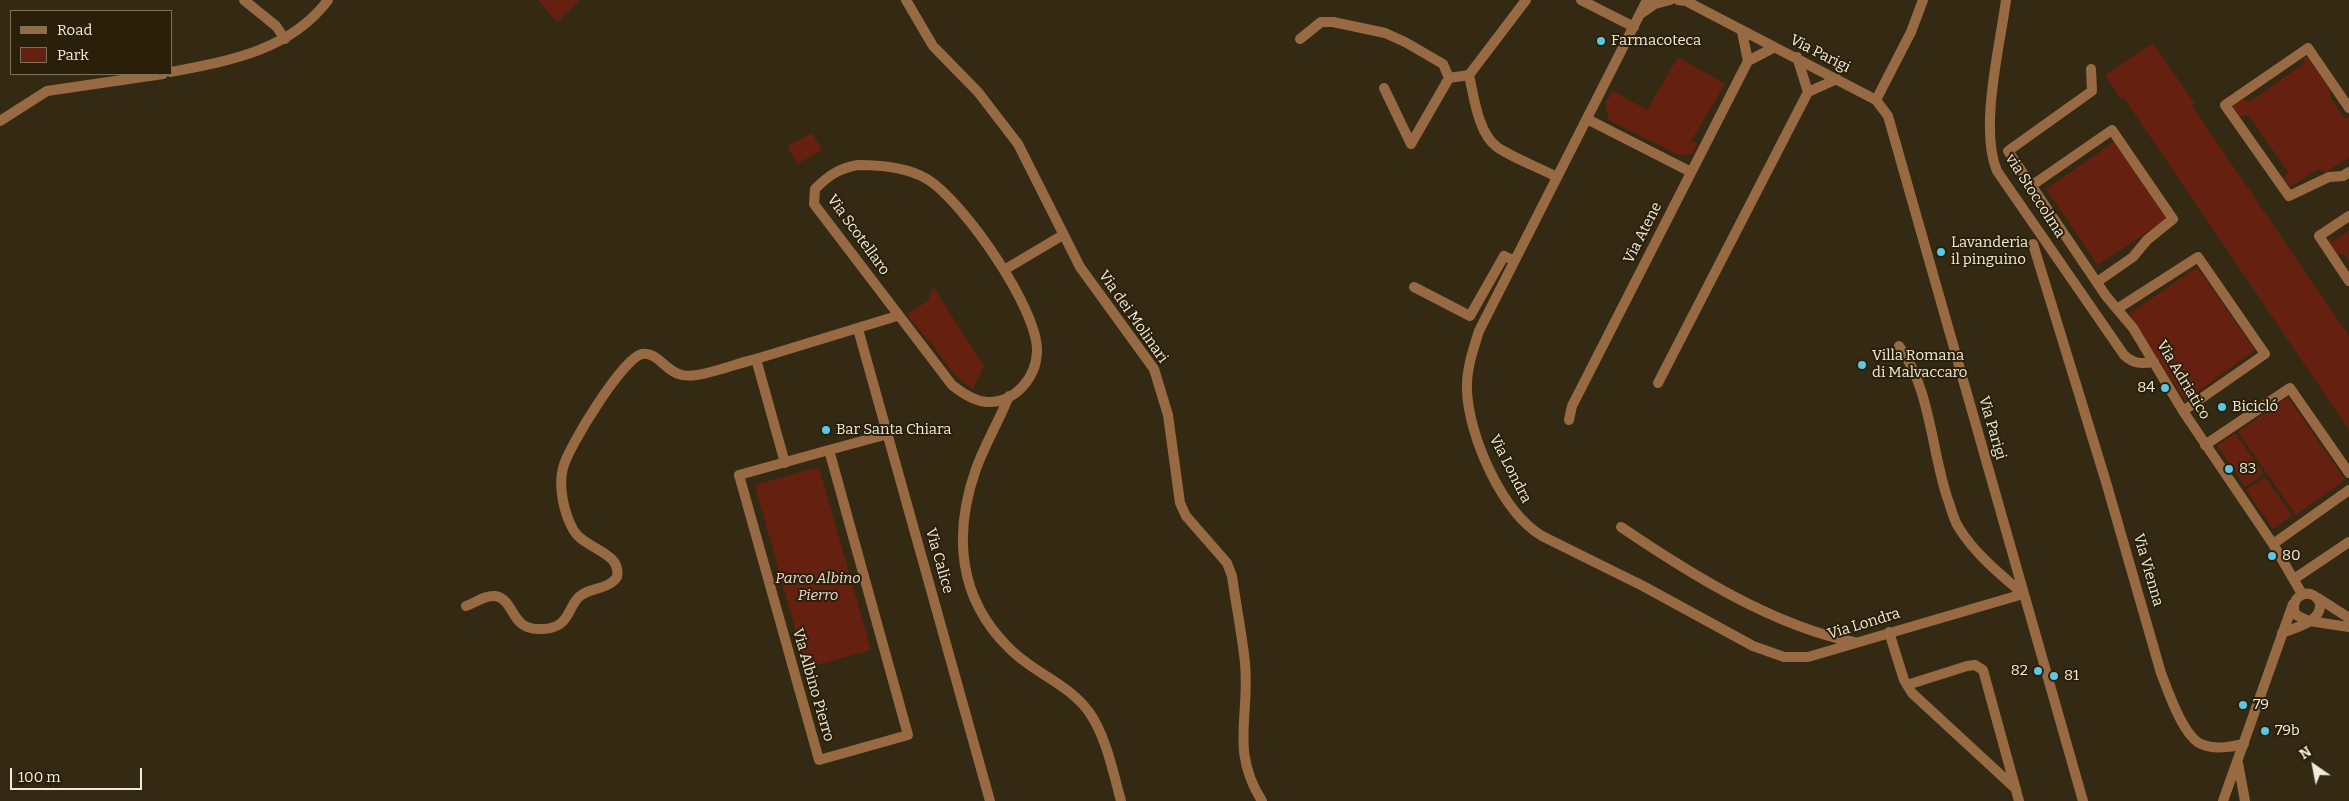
<!DOCTYPE html>
<meta charset="utf-8">
<style>
body{margin:0}
#map{position:relative;width:2349px;height:801px;overflow:hidden;background:#342a13;font-family:Bitter,serif}
canvas{display:block}
.legend{position:absolute;left:10px;top:10px;width:162px;height:65px;box-sizing:border-box;background:#2a2009;border:1px solid #7a715e;margin:0;padding:6px 9px;list-style:none;font-size:15px;color:#f1ebdd}
.legend li{display:flex;align-items:center;gap:10px;height:25px}
.legend b{width:25px;border:1px solid #7a715e}
.north{position:absolute;left:2289px;top:741px;width:50px;height:50px;-webkit-text-stroke:4px #2a2009;paint-order:stroke;rotate:327deg;font-size:14px;font-weight:700;line-height:20px;text-align:center;color:#f1ebdd}
.north::after{content:'';display:block;margin:auto;width:18px;height:22px;background:#f1ebdd;clip-path:polygon(50% 0,100% 100%,50% 72%,0 100%)}
.scale{position:absolute;left:10px;top:768px;width:132px;height:22px;box-sizing:border-box;border:2px solid #f1ebdd;border-top:0;padding-left:6px;font-size:15px;line-height:18px;white-space:nowrap;color:#f1ebdd;-webkit-text-stroke:4px #2a2009;paint-order:stroke}
</style>
<div id="map">
<canvas width="2349" height="801"></canvas>
<ul class="legend">
<li><b style="height:6px;background:#986a43"></b>Road</li>
<li><b style="height:14px;background:#662010"></b>Park</li>
</ul>
<div class="north">N</div>
<div class="scale">100 m</div>
</div>
<script>
const context = document.querySelector('canvas').getContext('2d');
context.lineJoin = 'round';
function fill(path, color) { context.fillStyle = color; context.fill(path, 'evenodd'); }
function trace(path, color, width, dash) { context.strokeStyle = color; context.lineWidth = width; context.lineCap = dash ? 'butt' : 'round'; context.setLineDash(dash || []); context.stroke(path); }
function write(font, color, halo, rows, align = 'center') {
  context.font = font + ' Bitter,serif'; context.lineWidth = 4; context.setLineDash([]); context.textBaseline = 'middle'; context.strokeStyle = halo; context.fillStyle = color; for (const [text, x, y, turn = 0] of rows) {
    context.save(); context.translate(x, y); context.rotate((+turn || 0) * Math.PI / 180); context.textAlign = isNaN(turn) ? turn : align; if (halo) context.strokeText(text, 0, 0); context.fillText(text, 0, 0); context.restore();
  }
}
const green = new Path2D(`
 M538,0H580L557,22Z
 M2153,43L2195,104L2192,106L2349,336V430L2124,98L2121,99L2105,75Z
 M2308,56L2330,90V97L2344,118H2349V157L2326,172L2318,169L2290,187L2284,178L2288,172L2249,116H2239L2233,106L2240,98L2249,102L2305,63L2303,59Z
 M1678,57L1725,84L1691,141L1698,144L1692,154L1679,155L1609,120L1605,104L1613,91L1647,110Z
 M812,133L822,150L797,164L787,146Z
 M2114,142L2167,219L2098,265L2046,189Z
 M2349,230V261L2344,254L2335,255L2325,237L2333,242Z
 M2197,267L2255,350L2185,401L2129,314Z
 M933,287L984,366L973,389C952,376 942,358 930,341H928L907,314L928,301Z
 M2288,397L2345,480L2296,515L2238,432Z
 M2235,433L2264,474L2245,487L2217,446Z
 M819,467L871,650L806,668L755,485Z
 M2265,477L2292,516L2273,529L2246,490Z`);
const minor = new Path2D(`
 M244,0L276,26L285,39
 M906,0L933,46L978,92L1018,144L1080,267L1154,369L1168,415L1180,503L1186,516L1227,563L1232,576C1236,605 1242,634 1245,663C1250,717 1230,751 1262,801
 M1581,0L1634,27
 M1647,0L1479,331C1473,350 1466,370 1467,391C1469,437 1502,512 1542,536L1643,586L1753,646L1784,657H1808L2023,594
 M1678,0L1686,1L1876,100L1888,116L2083,801
 M2006,0C2000,46 1979,129 1997,171L2124,355C2134,364 2141,364 2154,362
 M1642,13L1655,4L1670,0
 M1742,32L1748,61
 M1300,39L1321,22H1333L1385,33L1405,42L1443,64L1449,78
 M1797,57L1808,92
 M1748,61L1773,48
 M2091,69L2092,91L2008,151L2106,296L2133,328L2183,411L2273,544L2302,594
 M1469,75C1474,97 1478,133 1497,147C1515,159 1538,167 1557,177
 M1469,75L1526,0
 M1384,88L1411,144L1449,78L1469,75
 M1808,92L1837,79
 M1876,100L1911,32L1923,0
 M2349,108L2308,48L2225,105L2289,196L2329,177L2343,176L2349,172
 M1587,119L1691,172
 M858,165C881,165 907,167 927,179C963,201 1039,310 1037,352C1036,377 1016,402 989,402C975,402 962,393 952,385L814,204L815,189C828,176 839,168 858,165Z
 M2031,186L2112,130L2173,219L2147,240L2133,257L2097,282
 M2349,216L2319,236L2349,281
 M2033,244L2106,482L2161,673C2168,691 2183,736 2201,744C2215,750 2230,747 2244,744
 M1004,270L1063,235
 M1414,287L1470,316L1504,256L1513,260
 M2117,309L2198,257L2265,354L2183,411
 M858,329L990,801
 M1899,346C1930,387 1931,448 1947,497C1951,507 1953,519 1959,528C1975,554 2000,574 2023,594
 M1658,383L1808,92
 M1009,396C999,421 985,444 976,469C953,534 958,598 1009,648C1033,673 1068,683 1089,712C1106,736 1113,772 1121,801
 M1569,420L1572,406L1748,61
 M2205,445L2290,388L2349,473
 M829,450L908,735L819,760L739,475Z
 M829,450L888,434
 M785,463L756,359L897,316
 M1621,527C1689,573 1773,626 1854,642
 M2273,544L2349,490
 M2294,579L2349,542
 M2318,598L2349,618
 M466,606C475,603 485,595 495,596C515,599 510,629 538,629C546,629 553,629 560,624C570,617 571,603 580,596C591,587 608,590 617,577C622,552 585,549 574,531C564,514 558,487 563,468C568,447 623,358 642,354C657,351 667,373 682,375C699,379 737,363 756,359
 M1889,632L1904,680L1912,693L2016,789
 M2282,633C2296,627 2322,622 2320,603C2311,584 2287,597 2296,615L2309,621L2349,627
 M1907,685L1967,666L1975,665L1983,670L2019,801
 M2238,763L2245,801
 M2223,801L2293,604`);
const tertiary = new Path2D(`
 M171,72C229,61 291,50 328,0
 M0,121L47,91L163,74`);
const markers = [
 [1601,41,5,"#5ac8e5"],
 [1941,252,5,"#5ac8e5"],
 [1862,365,5,"#5ac8e5"],
 [2165,388,5,"#5ac8e5"],
 [2222,407,5,"#5ac8e5"],
 [826,430,5,"#5ac8e5"],
 [2229,469,5,"#5ac8e5"],
 [2272,556,5,"#5ac8e5"],
 [2038,671,5,"#5ac8e5"],
 [2054,676,5,"#5ac8e5"],
 [2243,705,5,"#5ac8e5"],
 [2265,731,5,"#5ac8e5"]
];
const poiNames = [
 ["Farmacoteca",1611,41],
 ["Lavanderia",1951,243],
 ["il pinguino",1951,260],
 ["Villa Romana",1872,356],
 ["di Malvaccaro",1872,373],
 ["84",2155,388,"right"],
 ["Bicicló",2232,407],
 ["Bar Santa Chiara",836,430],
 ["83",2239,469],
 ["80",2282,556],
 ["82",2028,671,"right"],
 ["81",2064,676],
 ["79",2253,705],
 ["79b",2275,731]
];
const streetNames = [
 ["Via Parigi",1820,54,27],
 ["via Stoccolma",2035,196,57],
 ["Via Atene",1643,233,-63],
 ["Via Scotellaro",858,235,54],
 ["Via dei Molinari",1133,317,55],
 ["Via Adriatico",2183,380,59],
 ["Via Parigi",1992,428,74],
 ["Via Londra",1510,469,63],
 ["Via Calice",939,561,74],
 ["Via Vienna",2148,570,74],
 ["Via Londra",1864,624,-17],
 ["Via Albino Pierro",813,685,74]
];
const parkNames = [
 ["Parco Albino",818,579],
 ["Pierro",818,596]
];
fill(green, '#662010');
trace(minor, '#986a43', 10);
trace(tertiary, '#986a43', 10);
for (const [x, y, r, color] of markers) { const dot = new Path2D(); dot.arc(x, y, r, 0, 2 * Math.PI); context.fillStyle = color; context.fill(dot); trace(dot, '#2a2009', 2); }
write('15px', '#f1ebdd', '#2a2009', poiNames, 'left');
write('15px', '#f1ebdd', '#2a2009', streetNames);
write('italic 15px', '#f0d7d1', '#2a2009', parkNames);
</script>
